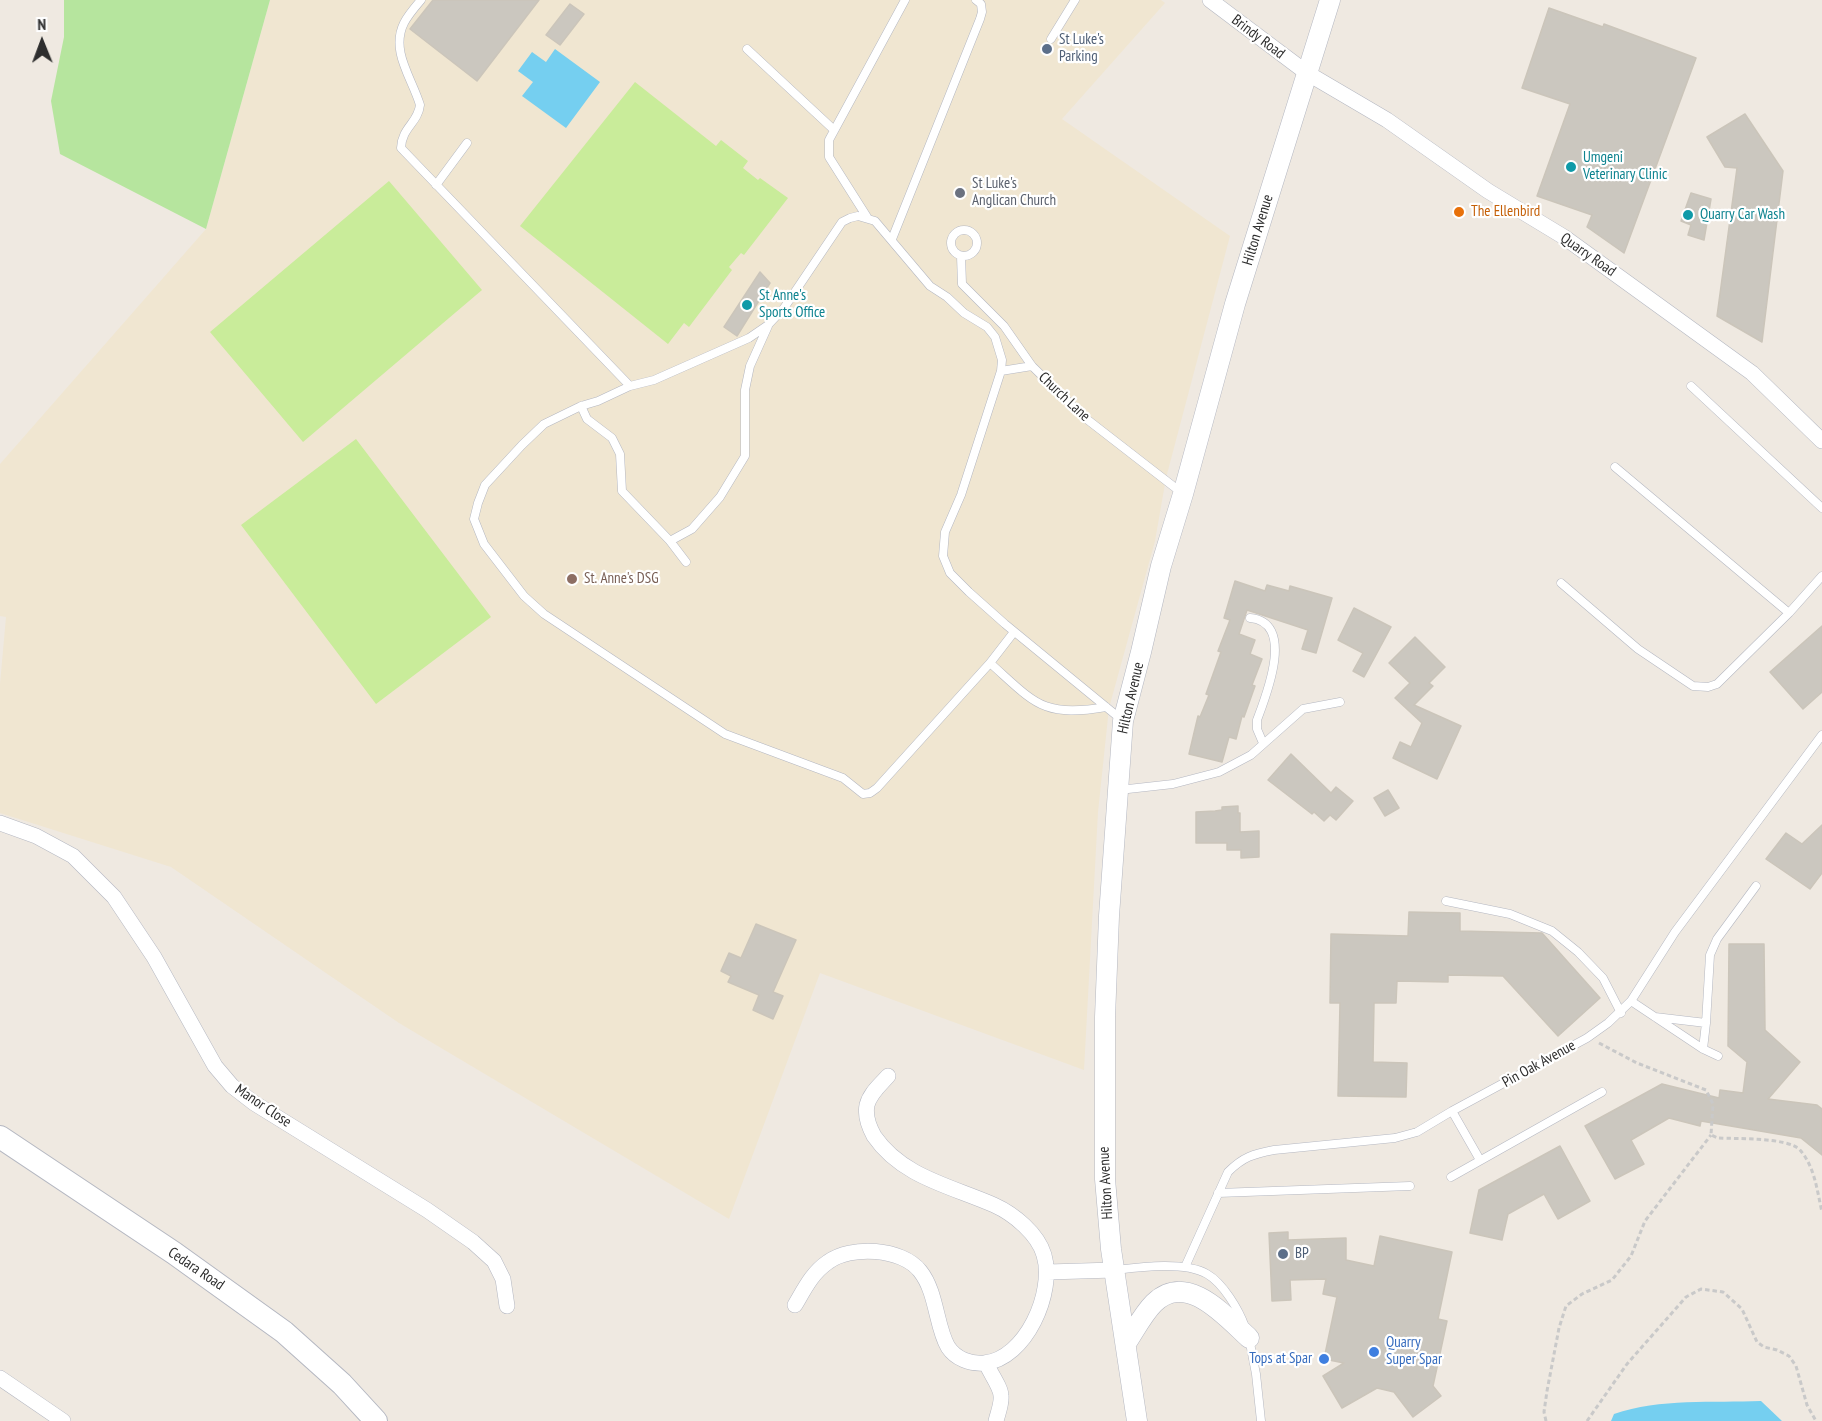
<!DOCTYPE html>
<style>
body{margin:0}
#map{position:relative;width:1822px;height:1421px;overflow:hidden;background:#efe9e1;font-family:"PT Sans Narrow",sans-serif}
canvas{display:block}
.north{position:absolute;left:12px;top:12px;width:60px;height:60px;-webkit-text-stroke:4px #fff;paint-order:stroke;rotate:359deg;font-size:16px;font-weight:700;line-height:24px;text-align:center;color:#2e2e2e}
.north::after{content:'';display:block;margin:auto;width:21px;height:27px;background:#2e2e2e;clip-path:polygon(50% 0,100% 100%,50% 72%,0 100%)}
</style>
<div id="map">
<canvas width="1822" height="1421"></canvas>
<div class="north">N</div>
</div>
<script>
const context = document.querySelector('canvas').getContext('2d');
context.lineJoin = 'round';
function fill(path, color) { context.fillStyle = color; context.fill(path, 'evenodd'); }
function trace(path, color, width, dash) { context.strokeStyle = color; context.lineWidth = width; context.lineCap = dash ? 'butt' : 'round'; context.setLineDash(dash || []); context.stroke(path); }
function write(font, color, halo, rows, align = 'center') {
  context.font = font + ' "PT Sans Narrow",sans-serif'; context.lineWidth = 4.5; context.setLineDash([]); context.textBaseline = 'middle'; context.strokeStyle = halo; context.fillStyle = color; for (const [text, x, y, turn = 0] of rows) {
    context.save(); context.translate(x, y); context.rotate((+turn || 0) * Math.PI / 180); context.textAlign = isNaN(turn) ? turn : align; if (halo) context.strokeText(text, 0, 0); context.fillText(text, 0, 0); context.restore();
  }
}
const education = new Path2D(`
 M270,0H1161L1165,3L1062,119L1230,236L1166,478L1155,541L1109,708L1098,812L1084,1070L820,973L729,1219L399,1023L171,867L0,813V684L6,617L0,616V464L206,229Z`);
const green = new Path2D(`
 M64,0H270L206,229L60,154L51,101L64,37Z`);
const pitch = new Path2D(`
 M635,82L716,146L721,140L748,161L743,168L758,180L760,178L788,198L744,255L741,253L729,267L732,270L689,327L684,323L668,344L520,226Z
 M389,181L482,290L303,442L210,332Z
 M356,439L491,617L376,704L241,525Z`);
const water = new Path2D(`
 M555,49L600,82L566,128L522,96L533,82L518,71L532,52L546,62Z
 M1761,1401L1782,1421H1611L1614,1414C1660,1398 1713,1403 1761,1401Z`);
const building = new Path2D(`
 M433,0H539L477,81L410,29Z
 M570,4L584,14L560,45L546,35Z
 M1549,8L1603,27L1604,24L1696,58L1624,253L1587,227L1592,215L1537,196L1570,104L1522,88Z
 M1745,114L1783,171L1762,342L1717,316L1737,168L1725,167L1707,137Z
 M1691,193L1711,199L1704,240L1688,235L1691,225L1681,221Z
 M760,272L770,283L737,336L724,327Z
 M1235,581L1265,591L1267,585L1289,591L1290,586L1332,598L1316,653L1302,649L1308,630L1247,610L1239,634L1255,640L1250,654L1262,659L1252,685L1255,686L1244,717L1242,716L1236,739L1229,737L1222,762L1189,754L1198,716L1200,717L1209,695L1206,694L1221,652L1218,651L1230,620L1224,618Z
 M1354,608L1391,627L1364,677L1353,671L1363,653L1338,640Z
 M1822,626V692L1803,709L1770,672Z
 M1415,637L1445,667L1429,683L1433,686L1414,705L1461,726L1437,779L1393,758L1400,742L1411,747L1422,723L1395,698L1410,683L1389,663Z
 M1291,754L1331,793L1336,787L1353,801L1336,820L1330,815L1324,821L1314,812L1312,814L1268,780Z
 M1388,790L1399,808L1385,816L1374,798Z
 M1238,806V813H1240V832L1259,831V857L1241,858V850H1227V843H1196V812L1215,811L1222,810V807Z
 M1822,825V873L1810,889L1766,859L1786,833L1802,844Z
 M1409,912L1460,913V931L1542,933L1600,998L1558,1036L1503,976L1448,975V982L1397,981L1396,1003H1374L1373,1062L1407,1063L1406,1097L1338,1096L1340,1003H1330L1331,934L1408,936Z
 M756,924L796,940L773,992L783,996L773,1019L753,1010L759,995L728,982L731,976L721,971L729,953L741,958Z
 M1729,944H1764L1765,1030L1800,1062L1768,1099L1817,1105L1822,1109V1155L1801,1138L1701,1121L1700,1126L1669,1118L1631,1140L1644,1164L1615,1179L1585,1126L1662,1084L1719,1098L1720,1090L1743,1093L1747,1062L1728,1046Z
 M1560,1146L1590,1201L1558,1219L1544,1194L1508,1214L1502,1240L1470,1233L1479,1190Z
 M1288,1232V1240L1346,1238V1260L1374,1266L1380,1236L1452,1252L1438,1319L1447,1321L1433,1386L1441,1396L1413,1417L1394,1392L1377,1388L1342,1408L1323,1376L1344,1363L1324,1359L1337,1297L1323,1294L1326,1279L1290,1280L1291,1300L1272,1301L1269,1233Z`);
const path = new Path2D(`
 M1599,1043L1637,1063L1706,1090L1713,1104L1711,1135L1718,1138C1736,1139 1788,1137 1800,1150C1815,1167 1817,1191 1822,1212
 M1546,1421L1544,1412L1547,1391L1559,1328L1566,1306L1582,1294L1612,1280L1631,1256L1645,1221L1711,1135
 M1587,1421L1627,1364L1686,1297L1701,1289L1723,1292L1742,1309L1757,1342L1764,1347L1777,1350L1789,1356L1796,1366L1807,1405L1816,1421`);
const service = new Path2D(`
 M421,0C415,7 408,15 404,23C390,51 412,78 420,105C418,123 402,127 401,148L630,386
 M1051,39L1075,0
 M747,49L833,129
 M436,185L467,143
 M867,217L829,157V140L905,0
 M951 243a13 13 0 1 1 26 0a13 13 0 1 1-26 0Z
 M892,239L980,19L982,12L981,4L976,0
 M961,256L962,284L1004,326L1032,366L1084,417L1182,493
 M1001,371L961,495L945,532L943,556L950,573L969,592L1005,624L1122,720
 M1691,386L1822,508
 M581,406L544,424L522,445L485,485L478,503L474,519L484,544L524,596L544,614L725,734L843,778L863,794L870,793L877,788L990,663L1014,632
 M1615,467L1789,613
 M670,541L692,529L720,497L745,456V390L750,366L768,326
 M686,562L670,541L622,491L620,454L612,438L587,419L581,406L598,401L630,386L654,380L749,338L768,325L784,308L842,222L850,218L858,216L875,221L930,286L947,297L964,313L987,327L995,337L1002,360L1001,371L1032,366
 M1561,583L1638,649L1693,686L1708,687L1717,684L1789,613L1822,576
 M1250,618C1296,622 1266,696 1257,720V729L1263,743
 M990,663C1035,703 1042,718 1106,707
 M1119,790L1173,784L1219,772L1251,755L1303,709L1340,702
 M1446,901L1510,914L1552,931L1578,952L1603,978L1621,1013
 M1631,1001L1703,1049L1718,1056
 M1655,1017L1706,1023
 M1703,1049L1706,1023L1710,955L1717,939L1756,886
 M1452,1111L1480,1160
 M1451,1177L1602,1092
 M1218,1193L1410,1186
 M1185,1267L1228,1172C1243,1157 1253,1154 1274,1150L1395,1138L1417,1132L1452,1111L1587,1038L1608,1023L1631,1001L1675,932L1822,735
 M1115,1270C1140,1267 1185,1261 1207,1274C1223,1283 1239,1310 1245,1327
 M1249,1338L1256,1374L1261,1421`);
const minor = new Path2D(`
 M1210,0L1307,73L1387,120L1488,191L1564,237L1629,284L1752,373L1822,441
 M0,823L36,836L73,856L114,897L154,957L215,1066L232,1086L254,1103L427,1210L473,1242L494,1261L503,1279L507,1306
 M1048,1272L1114,1270
 M795,1305C805,1288 812,1273 828,1262C851,1245 902,1248 920,1271C937,1292 936,1327 948,1347C956,1359 970,1364 984,1363C1026,1359 1055,1292 1044,1255C1038,1234 1014,1214 994,1205C951,1186 902,1177 874,1136C869,1127 865,1115 867,1105C870,1093 880,1085 888,1076
 M986,1363C990,1373 1001,1387 1001,1396C1002,1403 998,1413 996,1421
 M0,1378L63,1421`);
const tertiary = new Path2D(`
 M1127,1342C1135,1330 1143,1314 1154,1303C1187,1271 1225,1316 1249,1338
 M1137,1421L1111,1249L1105,1179V1017L1109,916L1123,721L1141,652L1161,566L1183,494L1235,304L1330,0`);
const secondary = new Path2D(`
 M0,1137L174,1253L284,1332L342,1384L376,1421`);
const markers = [
 [1047,49,6,"#5c6f8a"],
 [1571,167,6,"#0f9aa8"],
 [960,193,6,"#6b7280"],
 [1459,212,6,"#e8710a"],
 [1688,215,6,"#0f9aa8"],
 [747,305,6,"#0f9aa8"],
 [572,579,6,"#8d6e63"],
 [1283,1254,6,"#5c6f8a"],
 [1374,1352,6,"#3f7fe0"],
 [1324,1359,6,"#3f7fe0"]
];
const streetNames = [
 ["Brindy Road",1258,37,37],
 ["Hilton Avenue",1258,230,-73],
 ["Quarry Road",1588,255,35],
 ["Church Lane",1064,397,43],
 ["Hilton Avenue",1131,698,-77],
 ["Pin Oak Avenue",1539,1064,-29],
 ["Manor Close",263,1106,34],
 ["Hilton Avenue",1106,1183,-93],
 ["Cedara Road",196,1269,34]
];
const serviceNames = [
 ["St Luke's",1059,40],
 ["Parking",1059,57],
 ["BP",1295,1254]
];
const cultureNames = [
 ["Umgeni",1583,158],
 ["Veterinary Clinic",1583,175],
 ["Quarry Car Wash",1700,215],
 ["St Anne's",759,296],
 ["Sports Office",759,313]
];
const worshipNames = [
 ["St Luke's",972,184],
 ["Anglican Church",972,201]
];
const foodNames = [
 ["The Ellenbird",1471,212]
];
const educationNames = [
 ["St. Anne's DSG",584,579]
];
const shopNames = [
 ["Quarry",1386,1343],
 ["Super Spar",1386,1360],
 ["Tops at Spar",1312,1359,"right"]
];
fill(education, '#f0e6d1');
fill(green, '#b6e59e');
fill(pitch, '#c9ec9a');
fill(water, '#75cff0');
fill(building, '#cbc7bf');
trace(building, '#cbc5ba', 1.5);
trace(service, '#b4b7c1', 9);
trace(minor, '#b4b7c1', 16);
trace(tertiary, '#b4b7c1', 21);
trace(secondary, '#b4b7c1', 24);
trace(path, '#c9c9c9', 3, [4.5, 3]);
trace(service, '#fff', 8);
trace(minor, '#fff', 15);
trace(tertiary, '#fff', 20);
trace(secondary, '#fff', 22);
for (const [x, y, r, color] of markers) { const dot = new Path2D(); dot.arc(x, y, r, 0, 2 * Math.PI); context.fillStyle = color; context.fill(dot); trace(dot, '#fff', 2); }
write('15px', '#2e2e2e', '#fff', streetNames);
write('15px', '#4e5e75', '#fff', serviceNames, 'left');
write('15px', '#0d838f', '#fff', cultureNames, 'left');
write('15px', '#5b616d', '#fff', worshipNames, 'left');
write('15px', '#c56008', '#fff', foodNames, 'left');
write('15px', '#785e54', '#fff', educationNames, 'left');
write('15px', '#366cbe', '#fff', shopNames, 'left');
</script>
